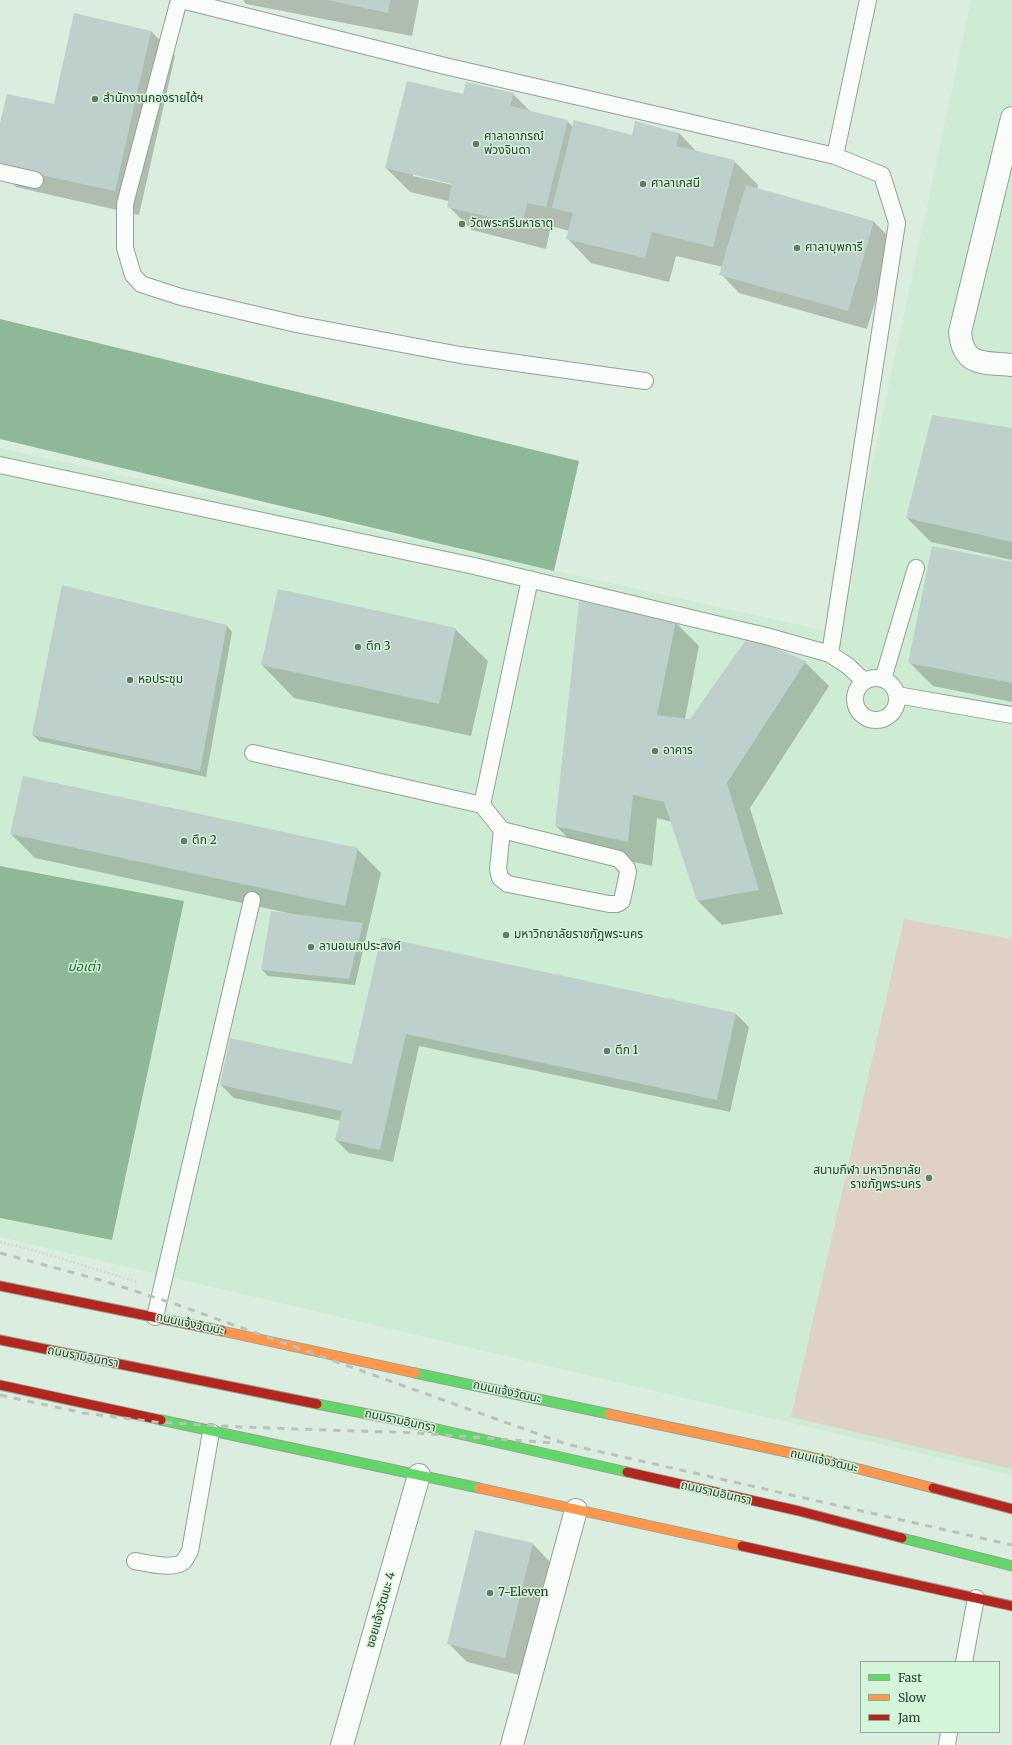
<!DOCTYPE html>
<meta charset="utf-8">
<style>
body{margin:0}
#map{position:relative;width:1012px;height:1745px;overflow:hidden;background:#dbedde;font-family:Merriweather,serif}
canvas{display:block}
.legend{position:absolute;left:860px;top:1661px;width:140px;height:72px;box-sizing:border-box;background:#d3f5d9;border:1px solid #91ab95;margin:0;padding:5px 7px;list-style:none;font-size:12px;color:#2e3b30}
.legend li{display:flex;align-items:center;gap:8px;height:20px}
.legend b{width:20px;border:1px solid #91ab95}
</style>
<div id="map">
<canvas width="1012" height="1745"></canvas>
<ul class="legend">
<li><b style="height:5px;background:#63d668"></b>Fast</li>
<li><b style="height:5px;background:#ff974d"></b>Slow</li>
<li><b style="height:5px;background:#b3261e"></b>Jam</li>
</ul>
</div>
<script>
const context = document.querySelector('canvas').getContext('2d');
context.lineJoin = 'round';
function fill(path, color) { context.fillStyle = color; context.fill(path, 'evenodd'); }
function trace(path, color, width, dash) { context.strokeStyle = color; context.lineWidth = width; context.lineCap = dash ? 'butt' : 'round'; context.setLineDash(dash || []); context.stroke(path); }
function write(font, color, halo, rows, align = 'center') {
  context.font = font + ' Merriweather,"Noto Sans Thai",serif'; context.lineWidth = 3; context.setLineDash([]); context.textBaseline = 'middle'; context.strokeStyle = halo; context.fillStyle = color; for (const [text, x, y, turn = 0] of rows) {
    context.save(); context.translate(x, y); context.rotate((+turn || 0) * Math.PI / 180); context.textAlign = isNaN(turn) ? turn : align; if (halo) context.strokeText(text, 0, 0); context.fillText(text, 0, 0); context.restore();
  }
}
const built = new Path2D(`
 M971,0H1012V1475L0,1237V448L836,633Z`);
const green = new Path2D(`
 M904,919L1012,939V1469L791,1417Z`);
const water = new Path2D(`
 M0,319L579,461L554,571L0,439Z
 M0,866L184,901L112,1240L0,1218Z`);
const shadow = new Path2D(`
 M243,0H419L412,36L246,4Z
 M151,31L175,56L139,215L16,187L0,171V127L54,105Z
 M513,94L531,112L567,121L573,127L633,136L679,133L697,152L734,161L758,185L757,189L874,222L893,241L867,329L739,293L721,274L723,267L676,256L669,282L591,263L567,238L569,231L551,226L546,249L472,230L448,206L449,201L410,192L386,168L464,96ZM413,174L457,184V186L413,176Z
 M1012,429V560L931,542L907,518Z
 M1012,563V702L933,686L909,662Z
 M278,590L455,629L488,661L471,736L294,698L262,665Z
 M675,622L699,646L685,719L690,720L805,662L829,686L750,808L783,914L722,925L698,901L672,822L657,818L652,866L580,850L556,826Z
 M226,625L232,632L206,777L39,741L33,735Z
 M11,834L357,849L381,873L355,985L268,976L262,970L288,913L35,858Z
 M381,938L736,1014L749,1027L730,1112L419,1046L393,1162L349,1153L336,1140L341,1121L234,1098L221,1085L353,1065Z
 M533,1544L551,1563L524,1676L467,1662L449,1644Z`);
const building = new Path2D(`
 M327,0H390L388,13Z
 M74,13L151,31L115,191L0,166V123L7,94L54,104Z
 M407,81L463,94L466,82L514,93L510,106L568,120L546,207L527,203L522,225L447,207L452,184L385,168Z
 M574,120L632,135L635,121L679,133L676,146L735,160L713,247L652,232L645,258L566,239L573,213L552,208Z
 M746,185L874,221L848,311L719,275Z
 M932,415L1012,428V542L906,518Z
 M932,546L1012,562V683L908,663Z
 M62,585L227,625L200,771L32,735Z
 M278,589L456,628L439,704L261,665Z
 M579,601L676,621L657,715L690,719L748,637L806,661L727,783L759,890L697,901L664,802L633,795L628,842L555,826Z
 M23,776L358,848L345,906L10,834Z
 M271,911L363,923L349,979L261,970Z
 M381,937L736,1013L717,1100L406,1034L380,1150L335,1140L342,1111L220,1085L230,1038L352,1064Z
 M475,1530L533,1543L505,1658L447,1644Z`);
const path = new Path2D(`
 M0,1242L36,1251L138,1282`);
const lane = new Path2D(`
 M179,0L125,204V248L133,275L141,284L181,297L296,324L460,355L645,381
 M181,0L445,66L835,156L882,175L897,223L830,654
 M835,156L868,0
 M0,172L35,180
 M0,465L474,566L766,636L830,654L848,666L864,681
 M855 699a21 21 0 1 1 42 0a21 21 0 1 1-42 0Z
 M883,679L916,568
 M897,695L1012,715
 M253,753L482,805L502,830L498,869L500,878L508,884L609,904H617L622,901L628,872L627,868L619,859L502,830
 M482,805L530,579
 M155,1317L252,900
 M135,1561C147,1563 172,1570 183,1562C186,1559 188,1554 190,1551L211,1432
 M964,1662L976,1598
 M947,1745L949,1732`);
const street = new Path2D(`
 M1012,118L960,332C963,367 983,362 1012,365
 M342,1745L419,1475
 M512,1745L576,1510`);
const fast = new Path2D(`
 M415,1373L609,1414
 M317,1404L393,1419L627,1472
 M161,1420L479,1488
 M902,1538L1012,1566`);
const slow = new Path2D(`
 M222,1331L415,1373
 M609,1414L824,1460L933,1488
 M479,1488L742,1546`);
const jam = new Path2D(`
 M0,1286L222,1331
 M0,1340L317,1404
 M0,1385L161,1420
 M627,1472L799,1511L902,1538
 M933,1488L1012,1509
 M742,1546L1012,1606`);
const rail = new Path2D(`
 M0,1253L104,1281L175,1304L566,1444L1012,1545
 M0,1395L83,1413L155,1422L240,1427L417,1433L554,1443`);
const markers = [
 [95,99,4,"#6b796d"],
 [476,144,4,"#6b796d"],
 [643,184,4,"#6b796d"],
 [462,224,4,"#6b796d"],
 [797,248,4,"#6b796d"],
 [358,647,4,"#6b796d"],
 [130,680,4,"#6b796d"],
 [655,751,4,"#6b796d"],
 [184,841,4,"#6b796d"],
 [506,935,4,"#6b796d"],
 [311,947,4,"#6b796d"],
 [607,1051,4,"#6b796d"],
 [929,1178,4,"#6b796d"],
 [490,1593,4,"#6b796d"]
];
const poiNames = [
 ["สำนักงานกองรายได้ฯ",103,99],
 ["ศาลาอาภรณ์",484,137],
 ["พ่วงจินดา",484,151],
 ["ศาลาเกสนี",651,184],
 ["วัดพระศรีมหาธาตุ",470,224],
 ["ศาลาบุพการี",805,248],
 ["ตึก 3",366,647],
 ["หอประชุม",138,680],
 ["อาคาร",663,751],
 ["ตึก 2",192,841],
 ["มหาวิทยาลัยราชภัฏพระนคร",514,935],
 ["ลานอเนกประสงค์",319,947],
 ["ตึก 1",615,1051],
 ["สนามกีฬา มหาวิทยาลัย",921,1171,"right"],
 ["ราชภัฎพระนคร",921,1185,"right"],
 ["7-Eleven",498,1593]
];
const streetNames = [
 ["ถนนแจ้งวัฒนะ",190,1324,12],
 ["ถนนรามอินทรา",83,1357,11],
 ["ถนนแจ้งวัฒนะ",507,1392,12],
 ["ถนนรามอินทรา",400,1421,12],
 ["ถนนแจ้งวัฒนะ",824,1461,13],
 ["ถนนรามอินทรา",716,1493,13],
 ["ซอยแจ้งวัฒนะ 4",381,1610,-74]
];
const waterNames = [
 ["บ่อเต่า",84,967]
];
fill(built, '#ceecd3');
fill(green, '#e0d1c6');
fill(water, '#8eb897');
fill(shadow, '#0003');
fill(building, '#bed0cb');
trace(lane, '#94a196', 18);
trace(street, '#94a196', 24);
trace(fast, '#94a196', 11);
trace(slow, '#94a196', 11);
trace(jam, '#94a196', 11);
trace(path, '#d4dad6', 2.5, [2, 2]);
trace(lane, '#fafcfa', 16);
trace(street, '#fafcfa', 22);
trace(fast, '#63d668', 9);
trace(slow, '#ff974d', 9);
trace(jam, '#b3261e', 9);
trace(rail, '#bcc1bd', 3, [7, 7]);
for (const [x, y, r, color] of markers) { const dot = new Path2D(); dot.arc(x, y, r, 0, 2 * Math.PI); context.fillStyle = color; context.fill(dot); trace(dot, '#d3f5d9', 1.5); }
write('12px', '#2e3b30', '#d3f5d9', poiNames, 'left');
write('12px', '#2e3b30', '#d3f5d9', streetNames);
write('italic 13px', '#146732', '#d3f5d9', waterNames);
</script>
